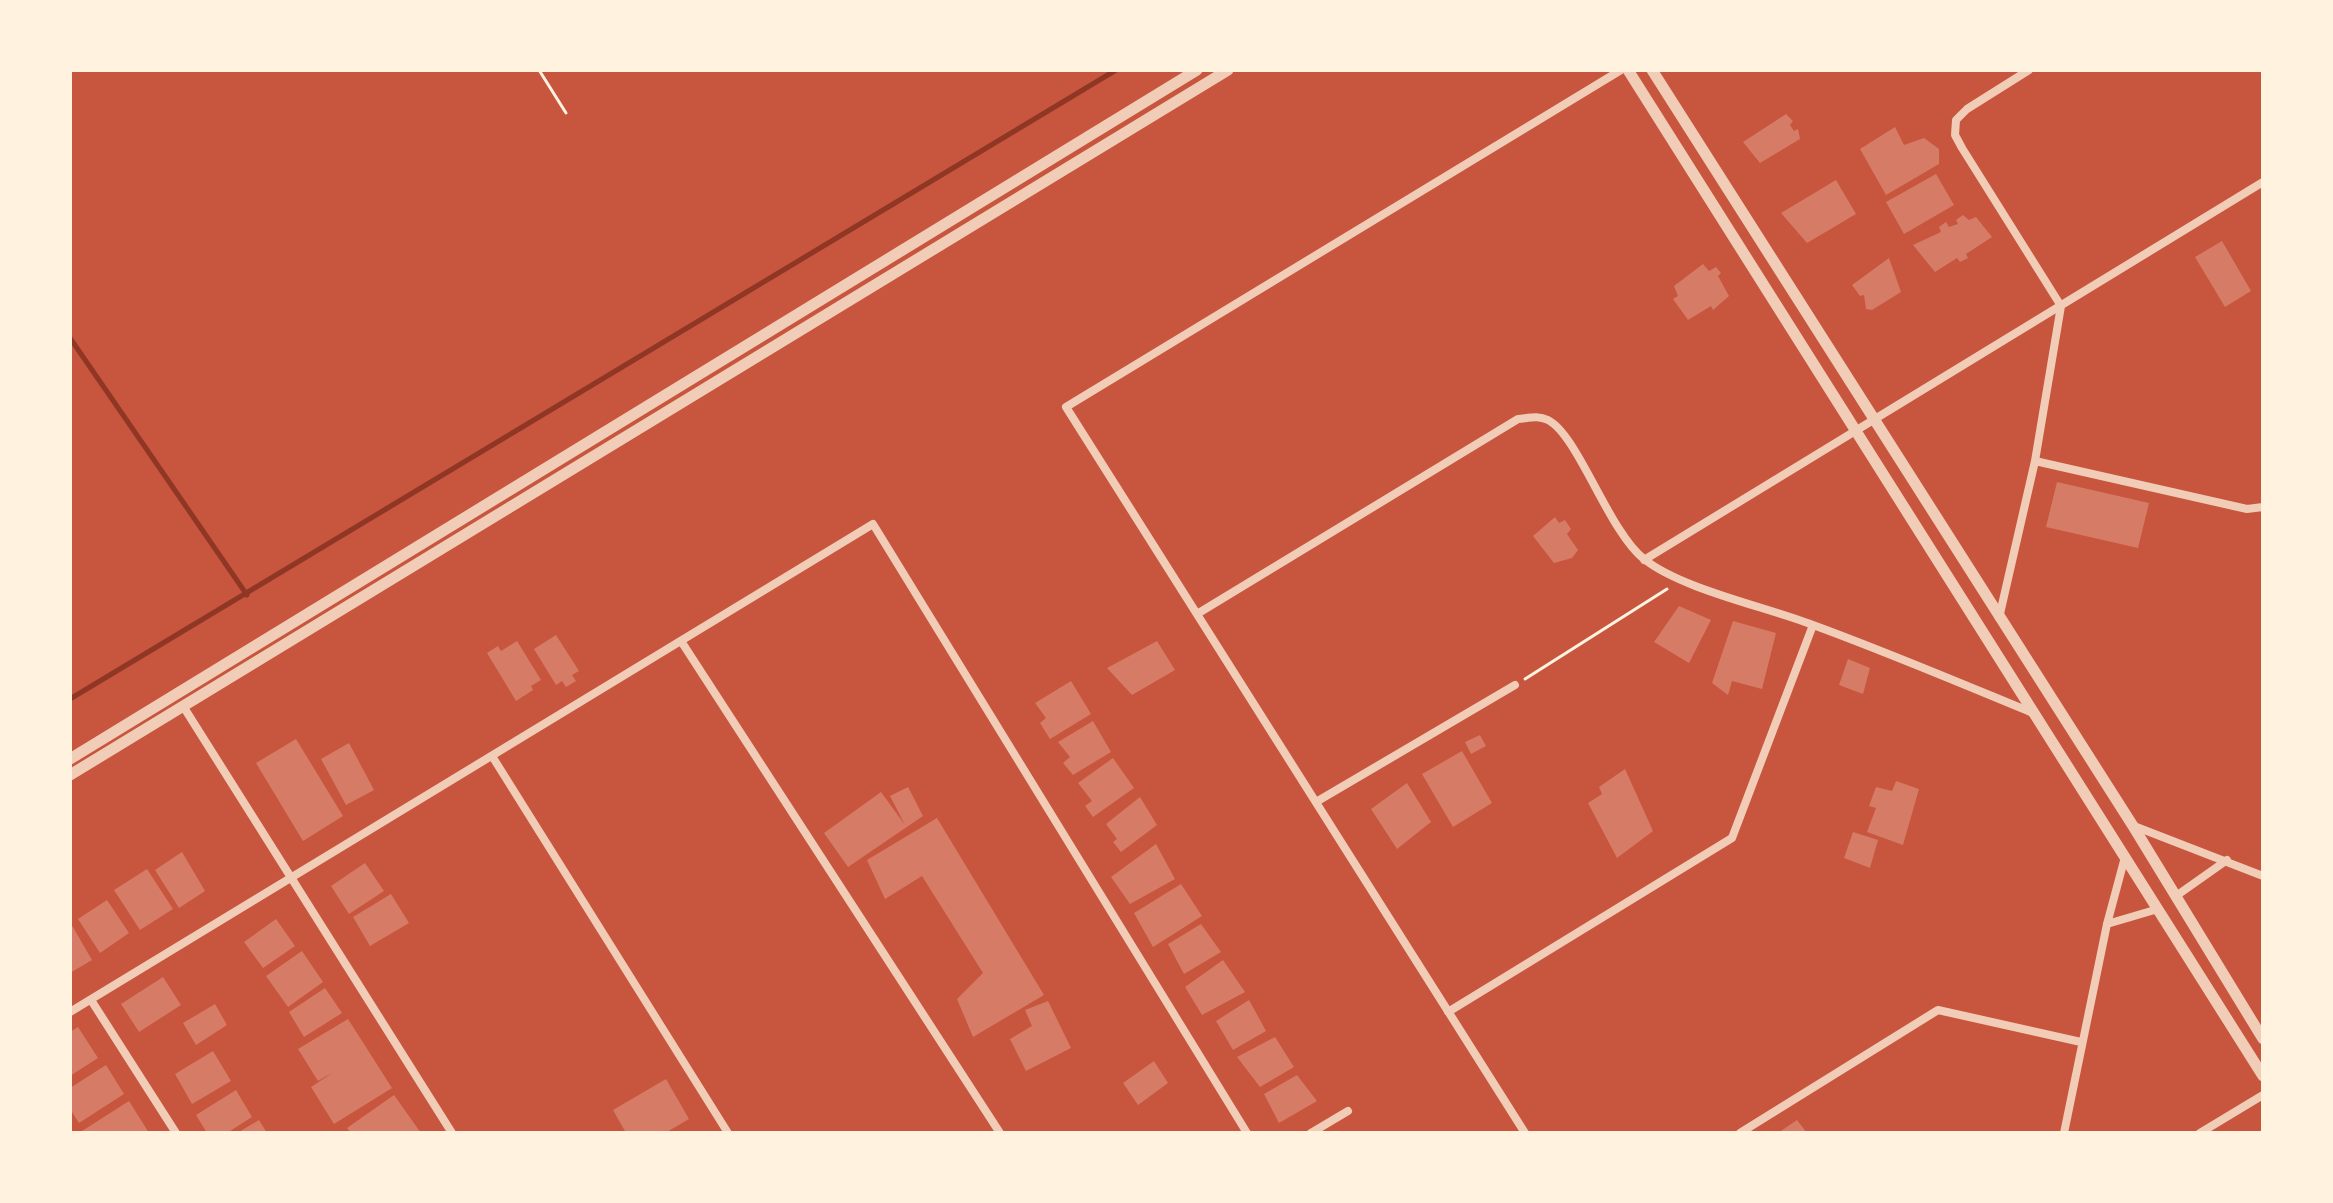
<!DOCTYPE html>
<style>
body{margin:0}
#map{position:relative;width:2333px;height:1203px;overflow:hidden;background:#c8553d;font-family:Signika,sans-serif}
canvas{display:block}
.frame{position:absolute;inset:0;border:72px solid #fff3e0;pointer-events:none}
</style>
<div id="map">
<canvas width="2333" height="1203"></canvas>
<div class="frame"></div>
</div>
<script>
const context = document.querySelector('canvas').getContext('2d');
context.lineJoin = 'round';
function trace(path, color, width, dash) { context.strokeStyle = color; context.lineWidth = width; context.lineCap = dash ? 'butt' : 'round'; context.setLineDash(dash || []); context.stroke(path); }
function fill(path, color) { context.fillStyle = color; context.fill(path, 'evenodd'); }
const stream = new Path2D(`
 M70,338L247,595
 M70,699L1116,70`);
const building = new Path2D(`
 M1786,114L1793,121L1790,125L1794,131L1798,129L1800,139L1760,163L1743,142Z
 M1895,127L1904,145L1924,138L1939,149V164L1886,195L1860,149Z
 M1936,174L1954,205L1904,234L1886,202Z
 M1836,180L1856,214L1807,243L1781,213Z
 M1963,215L1969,220L1976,217L1992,237L1966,254L1968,258L1960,262L1957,258L1935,272L1913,245L1941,232L1939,227L1946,222L1949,227L1958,224L1956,220Z
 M2222,241L2251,291L2225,307L2195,257Z
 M1889,258L1901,292L1872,310L1866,309L1864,295L1860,296L1852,285Z
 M1703,264L1709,271L1716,267L1721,273L1718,276L1729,296L1713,310L1711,306L1688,320L1673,299L1678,296L1674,286Z
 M2057,482L2149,503L2138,548L2046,527Z
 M1555,517L1559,523L1565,520L1571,529L1567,534L1578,550L1572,558L1554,563L1533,536Z
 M1679,606L1711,620L1689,663L1654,642Z
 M1733,621L1776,633L1762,689L1732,681L1728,695L1712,683Z
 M556,635L579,671L572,675L576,681L566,687L562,681L556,685L534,649Z
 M517,641L541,680L531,686L533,690L516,701L487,653L498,646L501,651Z
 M1157,641L1175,670L1132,695L1107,668Z
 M1848,659L1870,668L1863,694L1839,685Z
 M1071,681L1091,714L1050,739L1040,723L1046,718L1035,703Z
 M1093,721L1111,752L1073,775L1063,763L1070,757L1058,742Z
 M1480,735L1486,746L1471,754L1465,742Z
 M296,739L343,816L303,841L256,763Z
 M349,743L374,790L346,805L321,759Z
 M1462,751L1492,803L1453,827L1422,774Z
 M1113,758L1134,788L1093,817L1085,806L1092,801L1078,783Z
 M1625,769L1653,831L1617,858L1588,803L1602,794L1599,787Z
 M1896,781L1919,789L1903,845L1867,832L1876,808L1869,806L1876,787L1892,791Z
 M1407,783L1431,822L1397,849L1371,809Z
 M908,787L923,816L848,867L824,833L881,792L905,825L890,796Z
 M1140,797L1157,825L1121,852L1113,842L1117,839L1106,824Z
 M937,818L1044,995L973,1037L957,999L983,973L922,876L885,899L867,860Z
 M1853,832L1878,840L1870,868L1844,858Z
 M1156,844L1175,879L1130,904L1111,877Z
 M182,852L205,891L179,908L155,870Z
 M365,863L384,891L349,914L331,886Z
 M147,869L173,909L140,930L114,890Z
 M1181,884L1202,916L1153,947L1134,913Z
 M391,894L409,923L370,946L353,917Z
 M107,900L129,933L100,953L78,919Z
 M276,919L295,946L263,968L244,942Z
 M70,922L92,960L70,973Z
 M1201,924L1221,952L1184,974L1168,944Z
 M302,951L323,982L288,1007L266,976Z
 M1223,960L1245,992L1202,1015L1185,987Z
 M163,977L181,1005L139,1032L121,1004Z
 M325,988L342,1013L304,1037L289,1012Z
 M1249,1000L1266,1031L1233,1050L1216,1021Z
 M1048,1001L1071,1048L1026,1071L1010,1039L1032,1026L1025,1010Z
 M215,1004L227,1025L196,1045L183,1023Z
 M348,1019L392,1088L334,1124L311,1087L334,1072L318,1081L298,1049Z
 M78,1027L98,1058L70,1076V1032Z
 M1275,1037L1294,1067L1260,1087L1237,1057Z
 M213,1051L231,1081L192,1104L175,1074Z
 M1154,1061L1168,1083L1138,1105L1123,1083Z
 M106,1065L124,1094L79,1123L70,1109V1088Z
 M1297,1075L1317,1101L1279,1123L1264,1094Z
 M666,1079L689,1119L665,1133H626L613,1110Z
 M236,1090L252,1117L227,1133H207L196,1115Z
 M394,1095L421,1133H351L347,1128Z
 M129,1101L149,1133H83L82,1131Z
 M259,1120L267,1133H237Z
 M1797,1120L1807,1133H1778Z`);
const path = new Path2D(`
 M539,70L566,113
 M1525,679L1667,589`);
const minor = new Path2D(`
 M2035,461L2247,509L2263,507
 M1644,560L2263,182
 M1197,614L1518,419C1529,418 1538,415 1548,420C1578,435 1609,532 1644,559C1681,589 1767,607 1813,625C1887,652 1960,683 2033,713
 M1999,618L2035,461L2061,306L1962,148L1955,135L1956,120L1967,109L2029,70
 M681,641L1000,1133
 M183,706L452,1133
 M492,756L728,1133
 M1316,802L1515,685
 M2134,826L2263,876
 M2176,896L2227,860
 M2107,924L2158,909
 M91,1000L176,1133
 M70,1012L873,524L1247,1133
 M1448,1012L1732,838L1813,625
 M1311,1133L1348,1111
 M1525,1133L1066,407L1621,70
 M1740,1133L1938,1010L2081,1042
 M2064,1133L2107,924L2125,857
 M2200,1133L2263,1095`);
const tertiary = new Path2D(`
 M1628,70L2263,1076
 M1652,70L2133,826L2263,1039
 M70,759L1197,70
 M70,775L1228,70`);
trace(stream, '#8f3625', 5);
fill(building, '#d67c66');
trace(path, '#fff3e0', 3);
trace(minor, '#f1ccb7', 8);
trace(tertiary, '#f1ccb7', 11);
</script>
